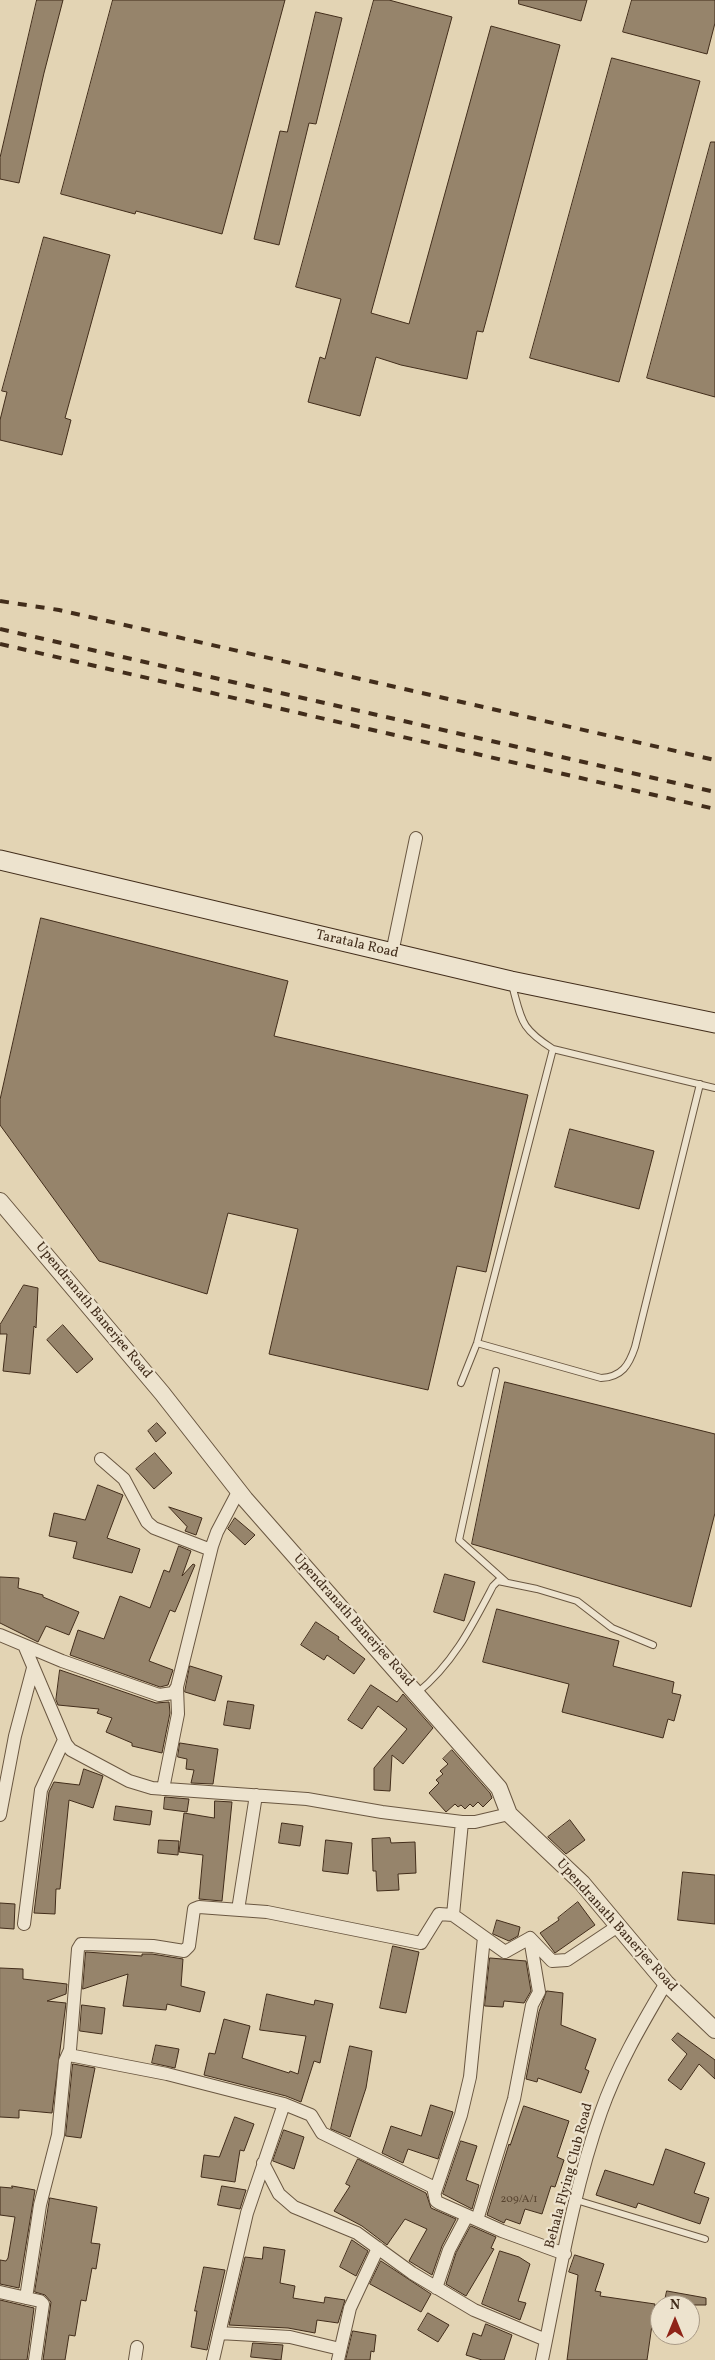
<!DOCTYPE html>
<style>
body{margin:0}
#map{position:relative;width:715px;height:2360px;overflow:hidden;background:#e3d4b4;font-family:Vollkorn,serif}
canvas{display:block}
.north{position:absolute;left:650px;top:2295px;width:50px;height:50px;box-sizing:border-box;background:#ede3ce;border:1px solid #a99a86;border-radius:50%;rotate:0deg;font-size:14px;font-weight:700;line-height:20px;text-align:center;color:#422d1b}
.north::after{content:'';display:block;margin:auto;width:18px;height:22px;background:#8f2418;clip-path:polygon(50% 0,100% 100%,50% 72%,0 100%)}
</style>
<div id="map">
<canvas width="715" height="2360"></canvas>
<div class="north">N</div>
</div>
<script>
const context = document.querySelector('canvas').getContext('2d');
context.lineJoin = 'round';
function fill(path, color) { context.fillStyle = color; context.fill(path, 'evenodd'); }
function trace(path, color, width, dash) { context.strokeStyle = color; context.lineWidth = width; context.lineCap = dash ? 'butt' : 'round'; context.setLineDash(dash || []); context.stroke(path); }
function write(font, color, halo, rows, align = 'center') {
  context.font = font + ' Vollkorn,serif'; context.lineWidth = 4.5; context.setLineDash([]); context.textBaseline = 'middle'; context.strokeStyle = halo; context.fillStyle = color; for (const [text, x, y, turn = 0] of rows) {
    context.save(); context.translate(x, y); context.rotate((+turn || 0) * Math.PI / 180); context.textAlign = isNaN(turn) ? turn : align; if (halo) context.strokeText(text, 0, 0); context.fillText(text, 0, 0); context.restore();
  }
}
const building = new Path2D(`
 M37,0H63L44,73L19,183L0,179V158Z
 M113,0H285L222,234L136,211L135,214L61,194Z
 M374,0H389L452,17L371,313L409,324L491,26L560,45L483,332L477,331L467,379L401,365L376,357L360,416L308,402L320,357L325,359L341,299L296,287Z
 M519,0H587L581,21L519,4Z
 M632,0H715V23L707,54L623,32Z
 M316,12L342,18L316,124L309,123L279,245L254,239L280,131L287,132Z
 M612,58L700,81L619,382L530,358Z
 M711,142H715V397L647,378Z
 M44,237L110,255L65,418L71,420L62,455L0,440V420L7,392L2,391Z
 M41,918L288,981L274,1036L528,1095L486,1272L457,1266L428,1390L269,1354L298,1229L228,1213L207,1294L99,1261L0,1125V1100Z
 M570,1129L654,1151L639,1209L555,1187Z
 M24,1285L38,1288L36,1328L34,1326L30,1374L3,1371L7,1334H0V1325Z
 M63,1325L93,1359L77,1373L47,1340Z
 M505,1382L715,1434V1513L691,1607L472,1544Z
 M157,1423L166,1433L156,1442L148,1431Z
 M155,1453L172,1473L154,1489L136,1469Z
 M98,1485L123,1495L107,1538L140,1549L132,1573L73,1558L77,1542L49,1536L54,1513L85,1520Z
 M169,1507L202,1518L196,1535L185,1531L187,1527Z
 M235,1518L255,1535L245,1545L228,1529Z
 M179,1546L191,1551L182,1576L193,1564L195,1565L175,1612L170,1610L149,1661L173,1670L168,1685L160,1687L70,1655L78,1630L104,1639L120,1596L150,1608L164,1570L169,1572Z
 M445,1574L475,1582L464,1621L434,1612Z
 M0,1577L19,1578L18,1588L43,1595V1597L79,1612L69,1635L46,1626L38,1642L0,1623Z
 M497,1609L619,1641L613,1666L674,1682L672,1693L681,1695L674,1721L668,1719L663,1738L562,1712L569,1684L483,1662Z
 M316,1622L339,1637L338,1639L365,1659L354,1674L327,1655L324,1660L301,1645Z
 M190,1666L222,1676L215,1701L185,1692Z
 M60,1670L156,1703L169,1702L170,1713L162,1753L132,1746V1743L106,1732L112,1718L97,1713L99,1709L58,1705L56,1700Z
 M371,1685L397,1702L403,1694L433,1728L403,1764L392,1755L390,1791L374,1790V1768L407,1729L378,1706L362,1729L348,1720Z
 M228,1701L254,1705L250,1729L224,1725Z
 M180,1743L218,1749L213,1784L191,1783L194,1770L186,1769L187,1759L178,1757Z
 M452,1750L490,1793L492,1798L483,1807L478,1802L473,1807L470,1804L465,1809L461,1805L458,1807L455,1804L446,1812L429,1793L439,1783L436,1780L443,1774L440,1771L448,1764L443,1759Z
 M84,1769L103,1776L93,1808L69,1800L60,1889H56L55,1914L34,1913L49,1792L54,1782L79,1785Z
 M165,1797L189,1799L187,1812L164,1809Z
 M215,1801L232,1802L222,1901L199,1899L203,1855L179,1852L184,1813L214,1818Z
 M116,1806L152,1811L150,1825L114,1820Z
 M570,1820L585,1840L566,1854L548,1837Z
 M282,1823L303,1826L300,1846L279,1843Z
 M390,1838L391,1843L415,1842L416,1873L398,1874L399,1890L377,1891L376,1871H373L372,1839Z
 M159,1840L179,1841L178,1855L158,1853Z
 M326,1840L352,1843L348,1874L323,1871Z
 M683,1872L715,1875V1924L678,1920Z
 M578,1902L595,1925L555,1953L540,1933L559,1920L558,1918Z
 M0,1903L15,1904L14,1929L0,1928Z
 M497,1920L520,1927L518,1936L509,1941L493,1934Z
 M393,1946L419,1952L406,2013L380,2008Z
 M86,1952L142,1956V1954H152L183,1959L181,1986L205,1992L200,2012L167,2004L166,2010L123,2006L128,1974L83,1989Z
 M490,1958L526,1961L531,1991L524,2003L504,2001L503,2007L485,2006Z
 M0,1968L23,1969V1979L67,1984L66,1994L47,2001L66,2003L52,2113L19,2110V2118L0,2117Z
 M547,1991L563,1993L561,2025L596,2039L585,2069L589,2071L581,2093L538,2078L537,2082L526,2079L539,2012Z
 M267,1994L314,2005L315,2000L333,2004L320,2063L314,2061L301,2102L286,2096L204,2075L209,2053L215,2054L224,2019L250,2026L242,2058L289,2073L290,2071L298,2074L306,2036L260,2030Z
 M82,2005L105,2008L102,2034L80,2031Z
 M678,2033L715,2060V2079L699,2064L681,2090L668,2080L687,2054L672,2040Z
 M156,2045L179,2049L175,2068L152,2063Z
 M350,2046L372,2051L366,2088L350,2137L331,2129Z
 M73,2064L95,2068L81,2138L66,2136Z
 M431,2105L453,2112L438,2159L408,2149L403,2163L382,2153L391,2126L421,2136Z
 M524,2106L569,2121L557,2157L564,2160L555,2187L551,2186L542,2214L525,2209L520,2224L506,2219L504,2223L487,2215L509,2144L510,2145Z
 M235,2117L254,2124L244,2151L240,2150L235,2182L201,2177L204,2155L219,2157Z
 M284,2130L304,2137L294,2169L273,2161Z
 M461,2141L477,2146L466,2180L479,2185L472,2209L443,2194Z
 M666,2149L705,2163L694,2193L709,2198L700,2224L638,2203L636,2208L596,2195L605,2170L653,2185Z
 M358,2159L426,2193L431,2208L456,2219L442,2246L432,2275L409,2261L427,2229L405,2219L387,2245L362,2226L334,2211L350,2186L346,2184Z
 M12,2186L35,2190L19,2288L0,2284V2260L6,2261L8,2258L15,2217L0,2215V2187L12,2188Z
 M222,2186L246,2190L240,2209L218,2205Z
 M50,2198L97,2207L91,2243L100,2244L96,2269L92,2268L86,2301L81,2300L75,2336L69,2335L65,2360H43L51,2302L45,2295L35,2292Z
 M471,2226L496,2237L491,2248L494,2249L466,2296L446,2284L456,2253Z
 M352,2240L368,2251L356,2276L340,2267Z
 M264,2247L285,2250L280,2283L295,2286L293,2298L324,2303L325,2297L345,2300L338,2323L317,2320L315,2333L288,2328L229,2325L245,2257L262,2259Z
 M500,2251L519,2257L530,2264L518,2301L526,2303L520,2320L482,2304Z
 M575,2255L604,2264L595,2291L601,2292L600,2296L655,2304L647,2360H567L578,2275L569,2272Z
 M381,2261L431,2294L421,2312L370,2284Z
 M204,2267L225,2270L207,2350L191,2347L197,2311H195Z
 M667,2291L706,2298V2305H664Z
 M0,2300L34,2308L27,2360H0Z
 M428,2313L449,2325L438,2342L418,2330Z
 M486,2324L512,2335L504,2360H482L466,2355L473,2333L481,2336Z
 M353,2331L376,2335L374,2352L371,2351L370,2360H346Z
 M253,2343L283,2345L281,2360L251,2357Z`);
const service = new Path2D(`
 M512,985C522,1021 520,1028 553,1049L715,1088
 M477,1343L601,1378C622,1377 629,1365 635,1347L700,1084
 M496,1371L459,1540L506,1582
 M461,1383L477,1343L553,1049
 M417,1693C453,1664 472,1626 493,1586L498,1581L537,1589L577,1601L612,1628L653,1645
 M576,2200L705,2239`);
const minor = new Path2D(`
 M392,953L416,838
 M101,1459L124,1479L147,1522L154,1528L211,1550
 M0,1635L62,1661L159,1695L173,1693L177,1687L212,1546L217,1532L238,1492
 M24,1645L66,1744L71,1750L129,1781L152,1788L307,1799L382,1812L462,1822H475L509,1814
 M163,1789L178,1714L177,1687
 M0,1815L15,1736L33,1668
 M462,1822L453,1915L505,1952L530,1938L552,1961L567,1960L618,1926
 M238,1910L256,1795
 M24,1924L41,1790L64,1740
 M69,2055L167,2074L284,2104L311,2115L322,2133L433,2187L436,2201L439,2203L502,2231L565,2254
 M263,2163L279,2194L294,2207L357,2233L412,2273L474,2310L546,2340
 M435,2192L461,2115L470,2077L484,1937
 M477,2220L514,2099L532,2005L539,1992L530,1938
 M436,2288L449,2250L467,2216
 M0,2292L40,2301L43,2304L35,2360
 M26,2298L40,2205L58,2135L65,2061L70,2050L78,1949L81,1944L153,1946L184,1951L189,1946L194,1909L199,1907L267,1912L421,1943L439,1914L453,1915
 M219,2333L290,2337L340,2349
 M135,2360L137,2347
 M213,2360L247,2213L284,2104
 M338,2360L350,2308L378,2248
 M542,2360C559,2278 573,2191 601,2112C617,2066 642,2024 666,1983`);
const tertiary = new Path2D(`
 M0,1201L162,1393L245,1499L499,1788L509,1814L582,1883L666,1983L715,2030`);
const secondary = new Path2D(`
 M0,860L511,981L715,1023`);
const rail = new Path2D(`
 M0,601L59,610L715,760
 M0,629L715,792
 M0,644L715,809`);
const numberNames = [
 ["209/A/1",519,2200]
];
const streetNames = [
 ["Taratala Road",357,945,13],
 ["Upendranath Banerjee Road",93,1311,50],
 ["Upendranath Banerjee Road",353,1621,48],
 ["Upendranath Banerjee Road",616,1926,48],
 ["Behala Flying Club Road",570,2176,-75]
];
fill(building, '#96846b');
trace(building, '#422d1b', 1);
trace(service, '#6a5741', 8);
trace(minor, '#6a5741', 14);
trace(tertiary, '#6a5741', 18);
trace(secondary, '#422d1b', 21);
trace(service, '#ede3ce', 6);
trace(minor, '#ede3ce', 12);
trace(tertiary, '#ede3ce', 16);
trace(secondary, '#ede3ce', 19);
trace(rail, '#422d1b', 4, [9, 9]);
write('11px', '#57432f', null, numberNames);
write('14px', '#422d1b', '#ede3ce', streetNames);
</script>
